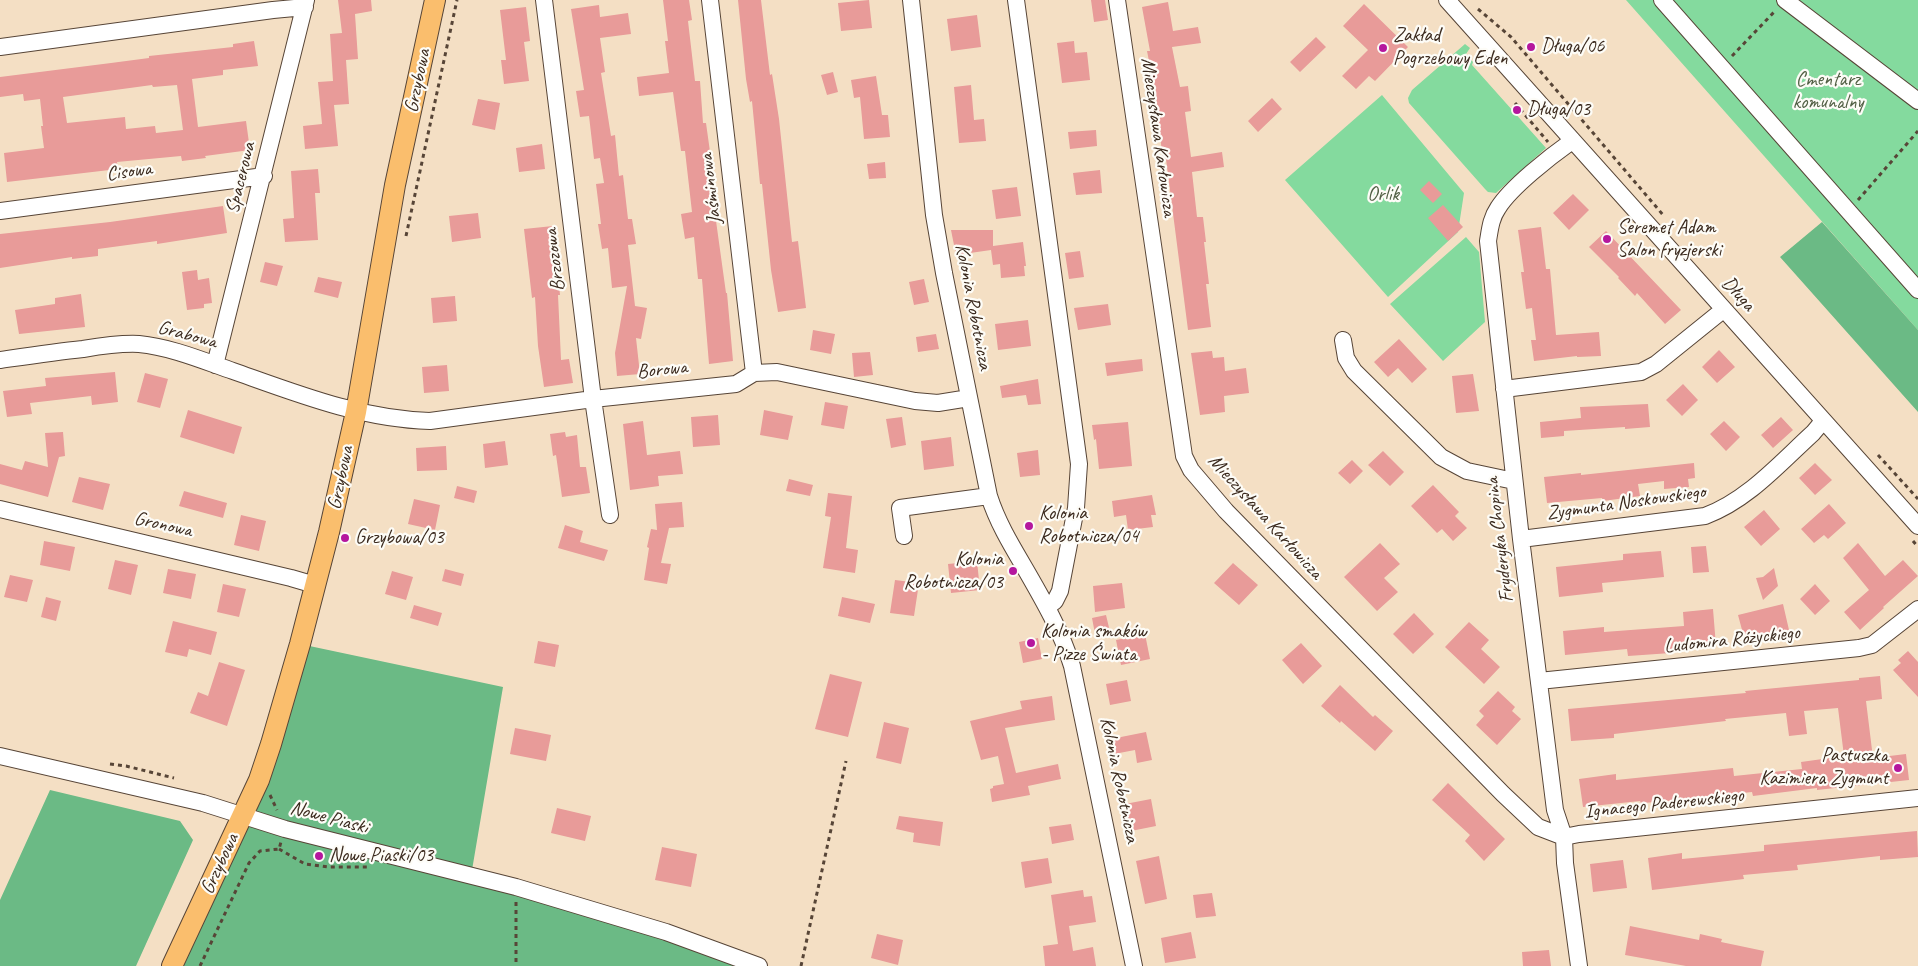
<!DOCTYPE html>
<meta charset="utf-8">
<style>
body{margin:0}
canvas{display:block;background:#f4dfc4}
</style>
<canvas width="1918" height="966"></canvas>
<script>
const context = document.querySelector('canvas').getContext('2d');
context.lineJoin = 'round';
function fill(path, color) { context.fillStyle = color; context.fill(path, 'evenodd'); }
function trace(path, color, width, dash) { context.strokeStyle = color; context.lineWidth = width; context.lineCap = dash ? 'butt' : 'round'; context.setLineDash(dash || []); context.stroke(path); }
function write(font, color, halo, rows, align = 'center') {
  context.font = font + ' Caveat,sans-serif'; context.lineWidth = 4.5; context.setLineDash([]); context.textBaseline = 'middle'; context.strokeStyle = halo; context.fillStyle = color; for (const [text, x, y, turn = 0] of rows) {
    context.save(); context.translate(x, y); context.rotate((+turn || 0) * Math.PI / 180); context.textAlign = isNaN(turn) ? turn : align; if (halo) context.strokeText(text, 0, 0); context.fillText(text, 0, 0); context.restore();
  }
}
const green = new Path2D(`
 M1626,0H1918V330Z
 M1465,44L1470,48L1466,54L1473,62L1472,65L1546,148L1496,193L1488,192L1485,189L1409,103L1408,98L1412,90Z
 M1382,95L1464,193L1458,232L1388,297L1285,180Z
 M1466,237L1479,252L1485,322L1443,361L1390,304Z`);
const forest = new Path2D(`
 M1822,222L1918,330V412L1780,257Z
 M300,644L503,687L471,876L759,966H172L225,852Z
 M50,790L180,821L193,840L136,966H0V900Z`);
const building = new Path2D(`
 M338,0H371L372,11L355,14L358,59L346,60L349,104L334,105L338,146L305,149L303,126L322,124L318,82L333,81L330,34L342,33Z
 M663,0H689L692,20L688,21L695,81H700L703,123H706L712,166L715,191L712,192L726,293H727L733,361L709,364L702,279H698L694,237L685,239L681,214L692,212L685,151H681L673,92L639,96L637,77L669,73L665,41H668Z
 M738,0H761L770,75L772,74L779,119L792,242L798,241L806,308L778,312L771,270L762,184H760L752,101L750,102L746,79Z
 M869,0L872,28L841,31L838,3Z
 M1091,0H1105L1108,20L1094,22Z
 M1168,2L1173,31L1198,27L1201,43L1172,47L1180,87L1188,86L1191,111L1185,112L1191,157L1222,152L1224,167L1192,172L1197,217H1203L1206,242H1204L1209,284H1206L1211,327L1188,330L1166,159H1163L1154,91H1155L1147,51H1150L1142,7Z
 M1364,4L1408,47L1375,81L1369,76L1356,89L1342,76L1368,50L1343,26Z
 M599,5L600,17L628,13L631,34L600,38L605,72L601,73L611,136L615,135L619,176L623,175L628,219H632L636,244L628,245L635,306L647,308L641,339L636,338L640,374L617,376L615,353L627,286L612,288L608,248L602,249L598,224H601L596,184L604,183L600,158L594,159L589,116L580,117L576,91L584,90L571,9Z
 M526,7L530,41L524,42L529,81L504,84L501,60H506L500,10Z
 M977,15L981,47L951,51L947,19Z
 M1316,37L1326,47L1300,72L1290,62Z
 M254,41L258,66L223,70V75L192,79L198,127L246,121L250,150L205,156L206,158L182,161L181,156L117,162L118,169L7,182L4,153L44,148L41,126H43L40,99L24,101L23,94L0,97V77L111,63L149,58V56L233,47V44ZM152,85L153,87L177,85L183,130L156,133L155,126L126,129L125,117L67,123L63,97Z
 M1074,41L1075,53L1087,52L1090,80L1062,83L1057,43Z
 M833,72L838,92L827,95L821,75Z
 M876,76L882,115H888L890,137L864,139L860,97L854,98L851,80Z
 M971,85L974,120L984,119L986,141L959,143L954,87Z
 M1272,98L1282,109L1258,132L1248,121Z
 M478,99L500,103L495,130L472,125Z
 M1096,130L1097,146L1070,149L1068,132Z
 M542,144L545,169L519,172L516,148Z
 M885,162L886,178L869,179L867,164Z
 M318,169L320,193H315L318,240L285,242L283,219L294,218L291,171Z
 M1100,170L1102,193L1076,195L1073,173Z
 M1429,181L1442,194L1433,203L1420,190Z
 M1017,187L1021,216L996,219L992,190Z
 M1573,194L1589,210L1569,230L1553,213Z
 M1443,205L1463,227L1448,241L1428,218Z
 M223,206L227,233L157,244V241L98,249V256L72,259V257L0,268V234L110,222Z
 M478,213L481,238L452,242L449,216Z
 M553,226L560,295H558L561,360L569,359L573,383L544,387L538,346L535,297L532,298L524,229Z
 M1541,227L1546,269H1550L1556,335L1599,332L1601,356L1577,357V356L1534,361L1531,340H1536L1532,308L1526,309L1521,272H1524L1518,230Z
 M951,230H993V246L1023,242L1026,266H1024L1025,276L1001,278L1000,264L993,265L991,250L956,255Z
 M1606,231L1681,310L1665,324L1637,293L1635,296L1618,278L1619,277L1589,247Z
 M1080,251L1084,277L1069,279L1065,253Z
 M265,262L283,266L277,286L260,282Z
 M197,270L198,280L209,278L212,303L204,304V308L187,310L182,272Z
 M318,277L342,282L338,298L314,292Z
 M924,279L929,302L914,305L909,282Z
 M81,294L85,327L19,334L15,310L55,304V298Z
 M455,296L457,321L433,323L431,298Z
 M1108,304L1111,325L1078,330L1074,308Z
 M1028,320L1031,346L998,350L995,324Z
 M813,330L835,334L831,354L810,350Z
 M936,334L939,349L918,352L916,337Z
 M1399,339L1427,369L1412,383L1398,368L1388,377L1374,362Z
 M1719,350L1735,367L1717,383L1702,367Z
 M1212,351L1213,358L1224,357L1225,371L1246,368L1249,393L1224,396L1225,412L1200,415L1191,353Z
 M870,352L873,375L854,377L852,353Z
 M1142,359L1143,371L1107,376L1105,363Z
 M447,365L449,391L424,393L422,367Z
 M115,372L118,402L92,405L91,396L30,403L32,414L7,417L3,391L46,386L45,378Z
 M145,373L168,379L160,408L137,402Z
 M1473,374L1479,411L1456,413L1452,376Z
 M1038,379L1041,404L1028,405L1026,395L1002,398L1000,386Z
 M1683,384L1698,400L1682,416L1666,400Z
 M825,402L848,406L844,429L821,425Z
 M1648,404L1650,427L1625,429V427L1564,431V436L1541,438L1540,422L1581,418L1580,407Z
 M188,410L242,427L234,454L180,437Z
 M764,410L793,416L788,440L760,435Z
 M718,415L720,445L693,447L691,417Z
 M902,417L906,445L891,448L886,419Z
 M1781,417L1793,430L1773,448L1761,435Z
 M643,421L647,455L680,451L683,474L658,476L659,486L630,490L623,424Z
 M1724,421L1740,437L1726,451L1710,434Z
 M1128,422L1132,466L1099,469L1096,439L1094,440L1092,425Z
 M63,432L65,456L59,457L48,497L0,484V464L22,470L25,461L48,467L45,433Z
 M565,432L566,437L577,435L580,467H586L590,493L562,497L556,455L553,456L550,434Z
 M951,437L954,466L924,470L921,441Z
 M505,441L508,465L485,468L483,444Z
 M446,446L447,470L417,471L416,448Z
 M1038,450L1040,475L1020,477L1017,453Z
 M1383,451L1404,472L1390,486L1368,465Z
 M1352,460L1363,471L1350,484L1338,473Z
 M1694,463L1695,478L1688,479L1689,487L1664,489V481L1638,484L1640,496L1603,501L1602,498L1547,503L1544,477L1581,473V475Z
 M1815,463L1832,480L1815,495L1799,478Z
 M79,477L110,484L103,510L72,502Z
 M789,479L813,485L810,496L786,491Z
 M1433,485L1459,512L1455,516L1467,528L1453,541L1442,529L1437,533L1411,506Z
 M457,486L477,491L474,503L454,498Z
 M184,491L227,503L223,518L179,506Z
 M828,493L852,496L846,548L858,550L855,573L823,568L831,517L825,516Z
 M1152,495L1156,515H1151L1153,527L1128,530L1126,515L1114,517L1112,501Z
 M414,499L440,505L435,530L408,524Z
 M682,502L684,527L669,528L661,563L671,564L667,584L644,580L649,548L647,547L651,529L657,530L655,504Z
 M1829,504L1846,523L1828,539L1824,535L1814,543L1801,529Z
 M1764,510L1780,529L1761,546L1744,527Z
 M241,515L266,521L259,551L234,545Z
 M565,525L583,531L580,542L608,550L604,561L558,548Z
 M44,541L75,547L70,571L40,565Z
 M1380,543L1400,564L1384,578L1398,592L1377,611L1344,577Z
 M1858,543L1885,576L1903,560L1918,576L1883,607L1884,608L1860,630L1844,612L1869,590L1843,558Z
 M1706,546L1709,572L1693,573L1691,547Z
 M1661,551L1664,577L1602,583L1603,592L1559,597L1556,567L1623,560V554Z
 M115,560L138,565L131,595L108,589Z
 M977,561L980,590L951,593L948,564Z
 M1233,563L1258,585L1239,605L1214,583Z
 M1774,568L1778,586L1763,600L1756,578L1763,577Z
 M168,569L196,574L191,599L163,593Z
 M445,569L464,574L461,586L442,581Z
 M392,571L413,577L406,600L385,594Z
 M10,575L33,580L27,602L4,597Z
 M895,580L919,583L914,616L890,613Z
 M1122,583L1125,608L1095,612L1093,586Z
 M223,584L246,589L239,617L217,612Z
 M1815,584L1830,601L1815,615L1800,599Z
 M46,597L61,601L56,621L41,617Z
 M842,597L875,604L870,623L838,616Z
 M1783,604L1789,630L1745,641L1738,615Z
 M414,605L442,613L438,626L410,618Z
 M1713,609L1716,646L1670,650L1671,653L1628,656L1627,649L1565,655L1563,631L1604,627V632L1684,626L1683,612Z
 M1414,613L1434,634L1413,654L1393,634Z
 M1106,615L1111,636L1096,639L1092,618Z
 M173,621L217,632L211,655L189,649L187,657L165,652Z
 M1469,622L1489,640L1481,649L1500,667L1484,684L1445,647Z
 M1145,634L1150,659L1121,665L1116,640Z
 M1038,638L1042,659L1023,663L1019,642Z
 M538,641L559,645L555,667L534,663Z
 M1301,643L1322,666L1303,684L1282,660Z
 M1908,651L1918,662V697L1893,670L1901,663L1898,660Z
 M219,662L245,670L227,726L190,713L198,692L208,696Z
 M830,674L862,682L848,737L815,729Z
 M1880,676L1882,699L1866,701L1873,758L1906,754L1909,780L1817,790V788L1753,796L1752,792L1658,802L1641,803L1640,801L1583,807L1579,779L1616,774V780L1733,768L1734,776L1802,769L1801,762L1844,756L1838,708L1804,711L1807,734L1789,736L1786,713L1725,719L1726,721L1614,734V738L1571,741L1568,709L1746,693L1745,691L1859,680V678Z
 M1127,680L1131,701L1110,705L1106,684Z
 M1340,685L1373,717L1375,715L1393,731L1375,751L1341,721L1340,723L1321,706Z
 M1498,691L1515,707L1512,711L1521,719L1497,745L1476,725L1484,716L1479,711Z
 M1052,696L1055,720L1005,728L1016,773L1058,764L1061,779L1028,786L1030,795L992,802L990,789L993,788V786L1004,784L998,756L981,760L970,721L1022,709L1020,701Z
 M884,722L909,728L901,764L876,758Z
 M515,728L551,735L546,761L510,754Z
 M1146,732L1152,760L1137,763L1135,750L1114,754L1111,739Z
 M1448,783L1505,839L1484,861L1465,841L1470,835L1432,800Z
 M1151,799L1156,826L1131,831L1125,804Z
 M557,808L591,816L585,841L551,833Z
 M899,816L943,822L940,846L913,842L914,833L896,829Z
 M1071,824L1074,840L1052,844L1049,827Z
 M1917,831L1918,857L1880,860V856L1797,865L1798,870L1743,875L1744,879L1652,890L1648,858L1682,853V859L1724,855L1764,851V845Z
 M662,847L697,854L691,887L655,880Z
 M1159,856L1167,899L1145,904L1136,861Z
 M1048,858L1052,883L1025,888L1021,862Z
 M1623,860L1627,888L1593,892L1590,864Z
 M1083,890L1084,897L1092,896L1096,922L1069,926L1073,951L1093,947L1096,966H1045L1043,946L1058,944L1051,895Z
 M1212,893L1216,916L1196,918L1193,895Z
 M1630,926L1699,940L1700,934L1722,939L1721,942L1764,951L1761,966H1686L1625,955Z
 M1191,932L1196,958L1165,963L1161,938Z
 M877,934L903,940L898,965L871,958Z
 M1549,950L1551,966H1523L1522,952Z`);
const path = new Path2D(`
 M1478,9L1511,37L1664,216
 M1732,56L1776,10
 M1515,103L1548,142
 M1858,200L1918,131
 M406,236L457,0
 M1878,455L1918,499
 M1913,541L1918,547
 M110,764L126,766L174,778
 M270,795L277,810
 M279,849L305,864L328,867H367
 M516,902V966
 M200,966L249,863L260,851L279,849L281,842
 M801,966L846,761`);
const minor = new Path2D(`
 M544,0L593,399L610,515
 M710,0L754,373
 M911,0L934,215L944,273L989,496C997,521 1010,543 1023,565C1042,598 1061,630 1072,666L1134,966
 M1016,0L1079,464L1076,508L1060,591L1055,601L1047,607
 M1117,0L1184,456L1191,470L1226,511L1503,794L1538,827L1564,837L1579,834L1918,798
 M1447,0L1918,526
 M1662,0L1918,290
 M1785,0L1918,101
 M0,47L273,10L305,7
 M1572,141C1551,156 1511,187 1498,208C1491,218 1490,229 1488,241L1521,539L1555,810L1564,837L1565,863L1579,966
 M0,211L264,176
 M1343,340L1346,358L1354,371L1441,457L1467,471L1514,481
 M0,360C28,356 55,352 83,349C101,346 120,343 139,344C171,347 204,361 233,371C298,394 361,419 430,421L593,399L736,384L754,373L777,372L915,401L938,403L969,398
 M215,365L306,0
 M1504,389L1641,372L1656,364L1723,310
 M0,509L291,578L315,585
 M904,536L900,508L989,496
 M1521,539L1705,516C1748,500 1780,463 1813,433L1823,421
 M1539,681L1859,648L1872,645L1918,609
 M0,756L203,803L285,829L516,887L666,932L759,966`);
const major = new Path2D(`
 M172,966L259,780L271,744L300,644L329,532L356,412L395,185L435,0`);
const markers = [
 [1531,47,5,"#b5179e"],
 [1383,48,5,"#b5179e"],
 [1517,110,5,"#b5179e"],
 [1607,239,5,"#b5179e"],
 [1029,526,5,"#b5179e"],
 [345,538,5,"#b5179e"],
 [1013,571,5,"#b5179e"],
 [1031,643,5,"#b5179e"],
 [1898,768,5,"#b5179e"],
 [319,856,5,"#b5179e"]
];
const poiNames = [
 ["Zakład",1393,36],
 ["Pogrzebowy Eden",1393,59],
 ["Długa/06",1541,47],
 ["Długa/03",1527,110],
 ["Seremet Adam",1617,228],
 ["Salon fryzjerski",1617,251],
 ["Kolonia",1039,514],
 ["Robotnicza/04",1039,537],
 ["Grzybowa/03",355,538],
 ["Kolonia",1003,560,"right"],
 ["Robotnicza/03",1003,583,"right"],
 ["Kolonia smaków",1041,632],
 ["- Pizze Świata",1041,655],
 ["Pastuszka",1888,756,"right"],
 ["Kazimiera Zygmunt",1888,779,"right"],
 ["Nowe Piaski/03",329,856]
];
const parkNames = [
 ["Cmentarz",1828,80],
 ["komunalny",1828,103],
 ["Orlik",1383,195]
];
const streetNames = [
 ["Grzybowa",418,81,-78],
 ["Mieczysława Karłowicza",1158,137,82],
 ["Cisowa",129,172,-8],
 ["Spacerowa",241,178,-76],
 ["Jaśminowa",711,189,-97],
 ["Brzozowa",555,260,-97],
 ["Długa",1738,294,48],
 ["Kolonia Robotnicza",973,307,79],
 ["Grabowa",187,335,15],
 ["Borowa",662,370,-6],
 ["Grzybowa",341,478,-78],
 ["Zygmunta Noskowskiego",1626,503,-8],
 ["Mieczysława Karłowicza",1265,517,48],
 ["Gronowa",163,525,13],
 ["Fryderyka Chopina",1500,540,-97],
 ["Ludomira Różyckiego",1732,640,-6],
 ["Kolonia Robotnicza",1119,780,78],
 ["Ignacego Paderewskiego",1664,804,-6],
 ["Nowe Piaski",329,818,15],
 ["Grzybowa",220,864,-65]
];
fill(green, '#84da9e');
fill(forest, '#6bba85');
fill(building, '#e89b99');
trace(minor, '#574537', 18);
trace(major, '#574537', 22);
trace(path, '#574537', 3, [4, 4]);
trace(minor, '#fff', 16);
trace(major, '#fabe6d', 20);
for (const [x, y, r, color] of markers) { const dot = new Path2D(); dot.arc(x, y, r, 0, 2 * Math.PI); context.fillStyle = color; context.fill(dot); trace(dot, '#fdfcf7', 2); }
write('20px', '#3b2a1e', '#fdfcf7', poiNames, 'left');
write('20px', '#515f44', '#fdfcf7', parkNames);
write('20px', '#3b2a1e', '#fdfcf7', streetNames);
</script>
